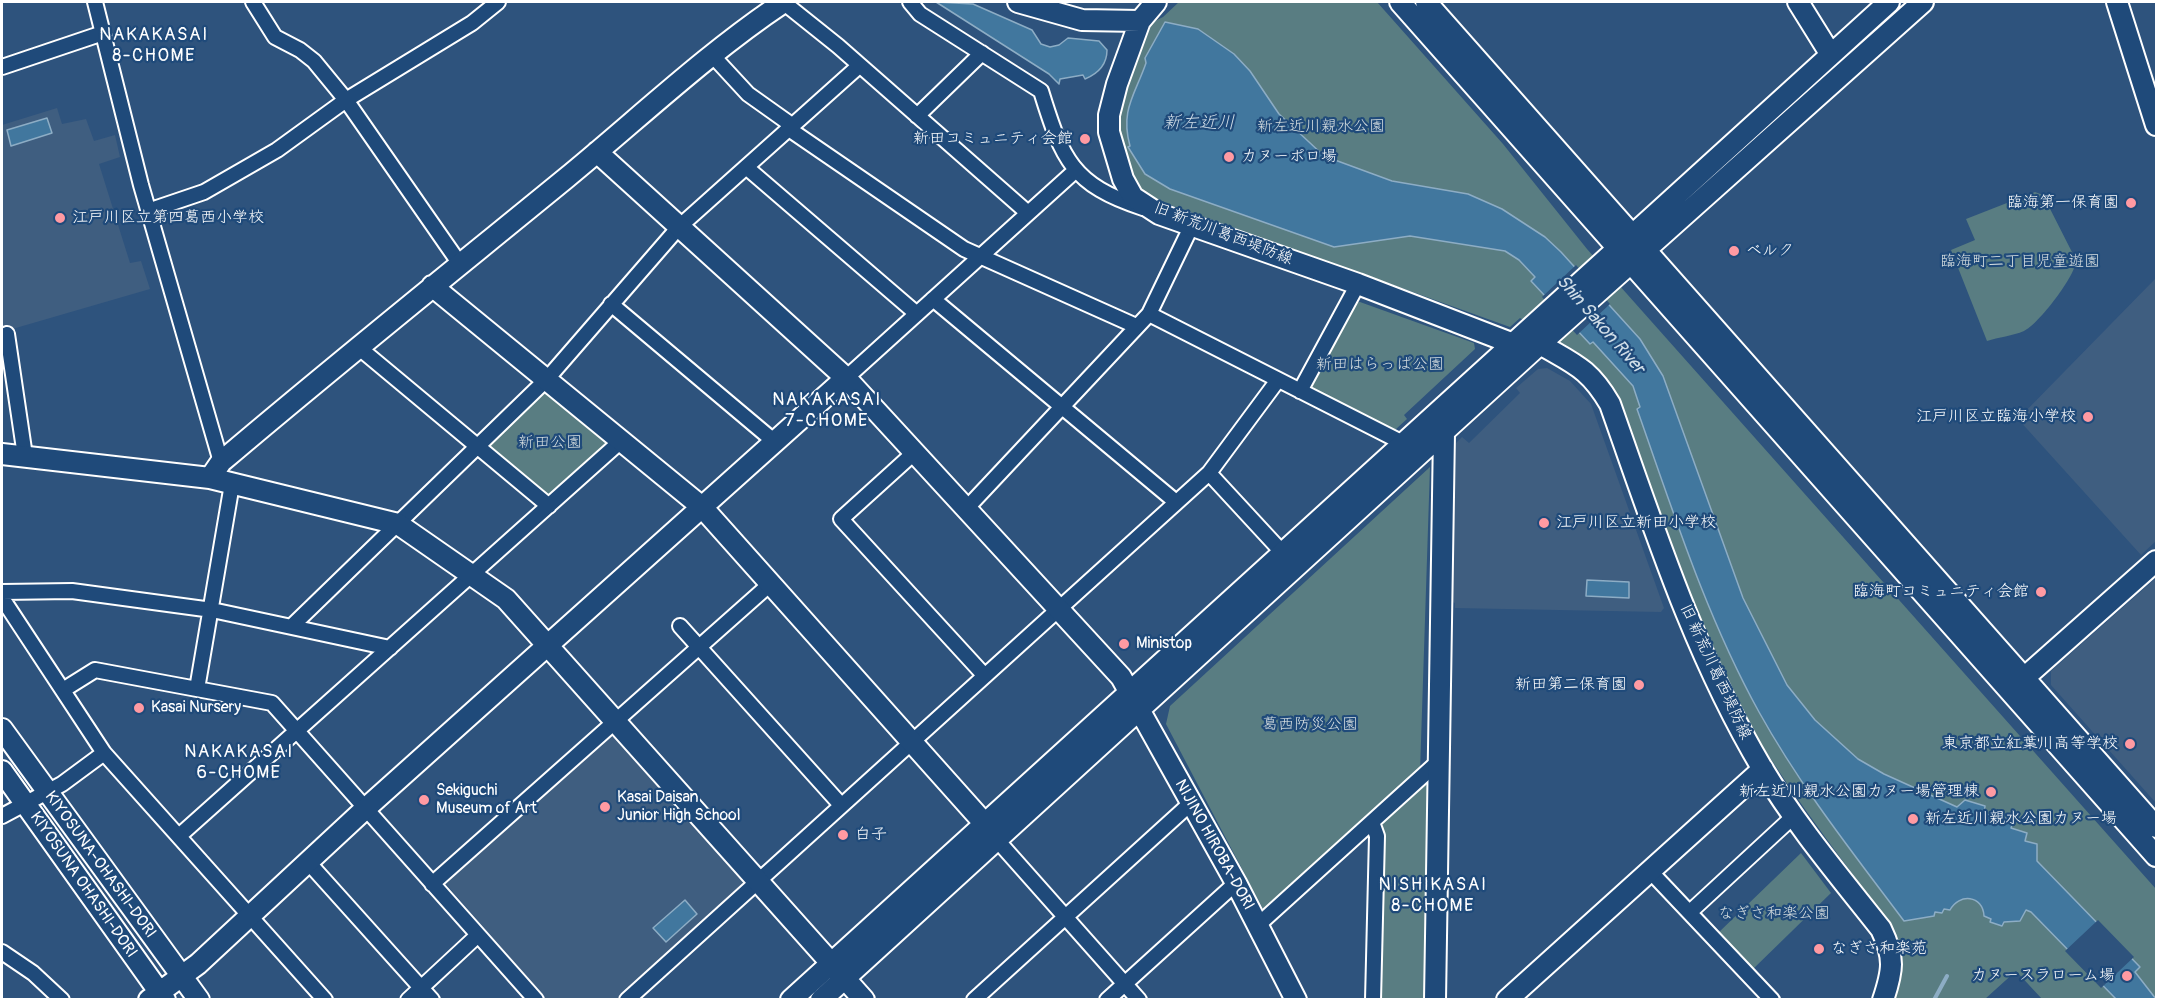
<!DOCTYPE html>
<meta charset="utf-8">
<style>
body{margin:0}
#map{position:relative;width:2158px;height:1001px;overflow:hidden;background:#2e537d;font-family:Pangolin,sans-serif}
canvas{display:block}
.frame{position:absolute;inset:0;border:3px solid #fff;pointer-events:none}
</style>
<div id="map">
<canvas width="2158" height="1001"></canvas>
<div class="frame"></div>
</div>
<script>
const context = document.querySelector('canvas').getContext('2d');
context.lineJoin = 'round';
function fill(path, color) { context.fillStyle = color; context.fill(path, 'evenodd'); }
function trace(path, color, width, dash) { context.strokeStyle = color; context.lineWidth = width; context.lineCap = dash ? 'butt' : 'round'; context.setLineDash(dash || []); context.stroke(path); }
function write(font, color, halo, rows, align = 'center') {
  context.font = font + ' Pangolin,"Klee One",sans-serif'; context.lineWidth = 4.5; context.setLineDash([]); context.textBaseline = 'middle'; context.strokeStyle = halo; context.fillStyle = color; for (const [text, x, y, turn = 0] of rows) {
    context.save(); context.translate(x, y); context.rotate((+turn || 0) * Math.PI / 180); context.textAlign = isNaN(turn) ? turn : align; if (halo) context.strokeText(text, 0, 0); context.fillText(text, 0, 0); context.restore();
  }
}
const built = new Path2D(`
 M57,108L62,124L86,119L94,141L115,135L120,157L99,164L130,263L141,261L150,289L2,332V125Z
 M2156,278V541L2141,555L2018,419Z
 M1547,368L1570,381L1591,404L1664,608L1661,612L1455,608V603L1452,602L1456,443L1462,437L1469,443L1520,393L1516,388L1538,369Z
 M2156,578V803L2051,685V671Z
 M612,732L747,882L618,999L547,1000L446,884V879Z`);
const green = new Path2D(`
 M1179,2H1377L1503,144L1587,249L2156,889V999H2042L2016,971L1985,999H1894C1903,973 1903,954 1893,929C1836,850 1774,774 1729,688C1677,590 1643,482 1604,379L1577,352L1520,318L1510,327L1162,202L1136,188L1114,131L1130,61L1151,23L1163,17Z
 M2035,192L2043,195L2076,260C2077,274 2038,325 2024,331C2013,336 1998,337 1987,341L1951,250L1975,240L1966,219Z
 M1360,302L1474,343L1475,349L1404,415L1407,419L1396,429L1388,430L1310,389L1309,384L1353,303Z
 M549,389L610,440L548,498L488,447Z
 M1430,467L1420,772L1269,910L1263,909L1166,724L1170,706Z
 M1428,777L1431,780V999L1377,1000L1383,818Z
 M1801,853L1831,893L1751,971L1717,934Z`);
const water = new Path2D(`
 M936,2L973,4L1032,30L1041,44L1050,47L1059,45L1068,38L1099,41L1107,50C1107,65 1097,74 1085,79L1083,75L1060,79L1059,84L1049,74Z
 M1165,22L1198,29L1234,54L1250,71L1279,114L1324,156L1392,181L1468,194L1502,209L1545,237L1561,252L1640,339L1663,376L1743,598L1787,685L1815,720L1858,759L1884,774L1957,807L1965,800L1985,806L1984,814L2014,820L2011,828L2027,833L2025,841L2037,844V861L2140,967L2135,972L2156,999H2116L2031,912L2026,910L2020,921L2004,922L2002,926L1990,922L1991,919L1984,916C1983,895 1959,893 1950,910L1944,909L1942,913L1935,912L1934,916L1904,921C1853,853 1800,786 1759,712C1706,616 1673,511 1637,409L1640,407L1633,386L1593,342L1590,344L1531,281L1535,277L1519,260L1505,251L1410,236L1334,247L1170,189L1145,174L1128,147L1130,146C1120,110 1135,95 1146,63L1145,58Z
 M47,118L52,133L11,146L7,130Z
 M1587,580L1629,582V598L1586,596Z
 M685,900L697,914L666,942L653,928Z`);
const pier = new Path2D(`
 M1576,265L1610,304L1577,335L1542,297Z
 M2098,920L2134,957L2101,988L2065,951Z`);
const stream = new Path2D(`
 M1934,1000L1947,976`);
const street = new Path2D(`
 M95,2L141,185L221,462
 M253,2L275,37L300,50L314,61L346,100L460,264
 M783,2L838,46L1028,213
 M910,2L920,14L1041,91C1062,159 1072,185 1143,208
 M712,55L748,94L793,126
 M2,67L103,33
 M917,116L982,53
 M789,129L964,249L1136,326
 M746,167L917,314
 M148,211L204,192L277,150L346,100L472,23L498,2
 M933,299L1176,502
 M611,304L775,442
 M1149,314L1403,443
 M7,334L25,456
 M357,346L549,506
 M846,378L1076,170
 M1300,391L1358,284
 M915,452L841,519L984,675
 M1209,473L1282,552
 M966,509L1149,314L1192,225
 M2,592L72,591L212,610L390,648
 M2,598L104,753L325,1000
 M292,626L547,379L679,227L859,66
 M680,626L841,805
 M197,689L232,484
 M63,690L95,670L272,703L536,1000
 M2,816L62,784L104,753
 M1372,822L1377,836L1373,1000
 M179,836L621,441
 M997,840L1139,1000
 M308,862L432,1000
 M1650,871L1772,1000
 M432,884L769,585
 M1690,912L1795,815
 M1258,925L1438,762
 M2,952L33,973L62,1000
 M408,1000L478,935
 M627,1000L1209,473L1278,380
 M974,1000L1191,803
 M1107,1000L1236,883`);
const secondary = new Path2D(`
 M1018,2L1082,20L1140,21
 M1156,2L1140,21L1117,84L1109,115V132L1123,179L1133,197L1159,214L1358,284L1511,343
 M1400,2L2156,856
 M1426,2L2156,827
 M1798,2L1831,55
 M2117,2L2156,125
 M597,152L846,378L1121,677L1236,883L1296,1000
 M432,286L702,507L985,824
 M1540,344C1574,364 1589,368 1610,404C1654,528 1694,654 1762,768C1796,825 1840,877 1881,929C1895,958 1893,970 1883,1000
 M2,454L210,478L398,524L506,599L864,1000
 M210,478L221,462C334,366 450,273 565,179C637,120 706,54 784,2
 M2015,686L2156,561
 M2,729L199,1000
 M2,771L165,1000
 M149,1000L198,964L365,809L846,378
 M791,1000L1889,2
 M821,1000L1540,344L1923,2
 M1435,1000L1444,433
 M1507,1000L1763,769`);
const markers = [
 [1085,139,6,"#ff9aa2"],
 [1229,157,6,"#ff9aa2"],
 [2131,203,6,"#ff9aa2"],
 [60,218,6,"#ff9aa2"],
 [1734,251,6,"#ff9aa2"],
 [2088,417,6,"#ff9aa2"],
 [1544,523,6,"#ff9aa2"],
 [2041,592,6,"#ff9aa2"],
 [1124,644,6,"#ff9aa2"],
 [1639,685,6,"#ff9aa2"],
 [139,708,6,"#ff9aa2"],
 [2130,744,6,"#ff9aa2"],
 [1991,792,6,"#ff9aa2"],
 [424,800,6,"#ff9aa2"],
 [605,807,6,"#ff9aa2"],
 [1913,819,6,"#ff9aa2"],
 [843,835,6,"#ff9aa2"],
 [1819,949,6,"#ff9aa2"],
 [2127,976,6,"#ff9aa2"]
];
const parkNames = [
 ["新左近川親水公園",1321,127],
 ["臨海町二丁目児童遊園",2020,262],
 ["新田はらっぱ公園",1380,365],
 ["新田公園",550,443],
 ["葛西防災公園",1310,725],
 ["なぎさ和楽公園",1774,914]
];
const poiNames = [
 ["新田コミュニティ会館",1073,139,"right"],
 ["カヌーポロ場",1241,157],
 ["臨海第一保育園",2119,203,"right"],
 ["江戸川区立第四葛西小学校",72,218],
 ["ベルク",1746,251],
 ["江戸川区立臨海小学校",2076,417,"right"],
 ["江戸川区立新田小学校",1556,523],
 ["臨海町コミュニティ会館",2029,592,"right"],
 ["Ministop",1136,644],
 ["新田第二保育園",1627,685,"right"],
 ["Kasai Nursery",151,708],
 ["東京都立紅葉川高等学校",2118,744,"right"],
 ["Sekiguchi",436,791],
 ["Museum of Art",436,809],
 ["新左近川親水公園カヌー場管理棟",1979,792,"right"],
 ["Kasai Daisan",617,798],
 ["Junior High School",617,816],
 ["新左近川親水公園カヌー場",1925,819],
 ["白子",855,835],
 ["なぎさ和楽苑",1831,949],
 ["カヌースラローム場",2115,976,"right"]
];
const streetNames = [
 ["旧 新荒川葛西堤防線",1223,234,21],
 ["旧 新荒川葛西堤防線",1715,672,65],
 ["NIJINO HIROBA-DORI",1214,845,61],
 ["KIYOSUNA-OHASHI-DORI",100,865,54],
 ["KIYOSUNA OHASHI-DORI",83,885,55]
];
const neighbourhoodNames = [
 ["NAKAKASAI",154,35],
 ["8-CHOME",154,56],
 ["NAKAKASAI",827,400],
 ["7-CHOME",827,421],
 ["NAKAKASAI",239,752],
 ["6-CHOME",239,773],
 ["NISHIKASAI",1433,885],
 ["8-CHOME",1433,906]
];
const waterNames = [
 ["新左近川",1199,123],
 ["Shin Sakon River",1600,325,49]
];
fill(built, '#3f5e80');
fill(green, '#597d82');
fill(water, '#41779e');
trace(water, '#8dadc5', 1.5);
fill(pier, '#2e537d');
trace(stream, '#8dadc5', 4);
trace(street, '#fff', 18);
trace(secondary, '#fff', 24);
trace(street, '#1f4a7a', 14);
trace(secondary, '#1f4a7a', 20);
for (const [x, y, r, color] of markers) { const dot = new Path2D(); dot.arc(x, y, r, 0, 2 * Math.PI); context.fillStyle = color; context.fill(dot); trace(dot, '#1f4a7a', 2); }
write('16px', '#d6dee0', '#1f4a7a', parkNames);
write('16px', '#fff', '#1f4a7a', poiNames, 'left');
write('16px', '#fff', '#1f4a7a', streetNames);
context.letterSpacing = '1.5px';
write('18px', '#fff', '#1f4a7a', neighbourhoodNames);
context.letterSpacing = '0px';
write('italic 18px', '#d0dde7', '#1f4a7a', waterNames);
</script>
